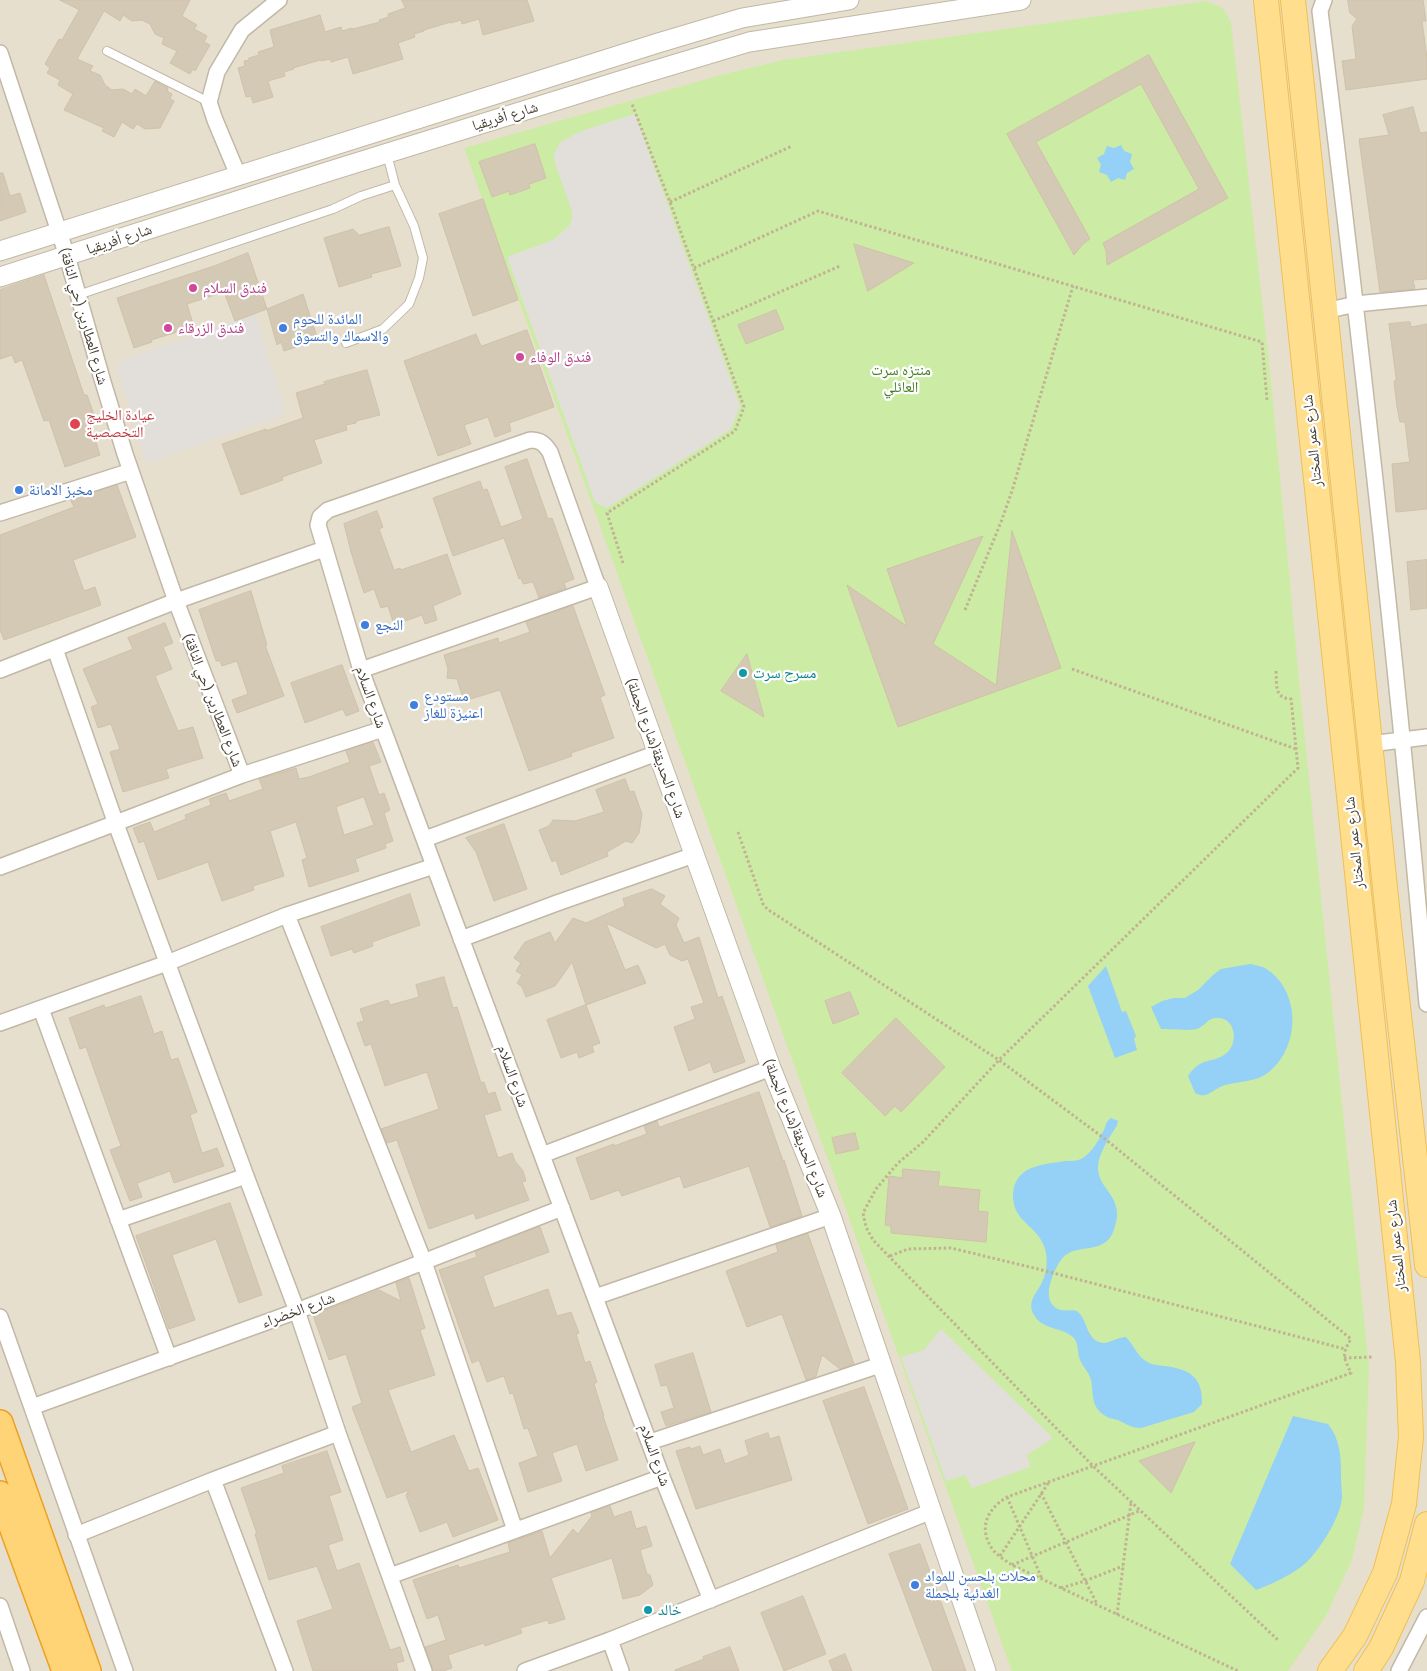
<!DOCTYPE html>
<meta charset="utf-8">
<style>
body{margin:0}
canvas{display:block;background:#f3ede1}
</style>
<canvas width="1427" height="1671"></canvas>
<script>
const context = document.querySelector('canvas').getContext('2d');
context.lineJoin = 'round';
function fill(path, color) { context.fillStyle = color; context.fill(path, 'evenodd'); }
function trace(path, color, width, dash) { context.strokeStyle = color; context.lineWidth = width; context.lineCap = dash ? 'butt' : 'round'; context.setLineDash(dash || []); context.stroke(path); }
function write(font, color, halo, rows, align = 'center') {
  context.font = font + ' Ubuntu,"Noto Naskh Arabic",sans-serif'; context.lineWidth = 4.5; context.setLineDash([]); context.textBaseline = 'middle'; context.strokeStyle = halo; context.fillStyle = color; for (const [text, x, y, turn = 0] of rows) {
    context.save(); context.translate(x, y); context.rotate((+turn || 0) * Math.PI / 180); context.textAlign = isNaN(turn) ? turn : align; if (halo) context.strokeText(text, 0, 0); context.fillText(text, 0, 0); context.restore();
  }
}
const residential = new Path2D(`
 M0,0H1427V1671H0Z`);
const green = new Path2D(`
 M1206,1L1223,8L1231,22L1271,381L1300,690L1369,1367L1364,1508L1352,1560L1326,1616L1288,1671H1012L464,148L721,75L783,60Z`);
const parking = new Path2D(`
 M635,114L740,406L731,429L607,508L595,502L507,257L553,240L569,226L572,219V211L555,163L554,155L557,148L562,141L584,130Z
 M255,313L286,414L146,463L116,363Z
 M941,1329L1053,1438L1027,1455L1030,1467L972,1488L965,1475L946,1481L901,1357L924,1350Z`);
const water = new Path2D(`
 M1121,145L1124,151L1132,154L1130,162L1134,169L1127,173L1125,180L1118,178L1111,182L1107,175L1099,172L1101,165L1097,158L1104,154L1107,146L1114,148Z
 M1250,964C1255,965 1261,966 1265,968C1301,990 1301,1046 1269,1072C1257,1082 1240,1081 1225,1085C1212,1089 1208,1100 1195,1093L1188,1076C1201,1057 1209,1064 1224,1055C1240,1045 1236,1016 1216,1018C1207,1018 1204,1028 1196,1029C1189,1031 1170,1029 1161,1029L1151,1007L1162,1001L1174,998H1185L1198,990L1213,975L1221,969Z
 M1106,966L1122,1012L1126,1011L1136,1036L1134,1039L1137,1050L1115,1058L1088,986Z
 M1111,1118L1118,1121L1117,1125C1110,1137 1099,1152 1098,1166C1097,1184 1114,1193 1116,1207C1118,1213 1117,1220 1115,1226C1107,1259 1075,1240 1061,1260C1053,1271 1041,1299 1056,1308C1064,1313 1072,1308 1078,1312C1088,1320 1086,1342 1104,1343C1110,1343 1118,1337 1126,1337C1134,1345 1138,1358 1149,1363C1153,1365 1159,1365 1164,1366C1189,1369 1203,1376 1202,1404L1194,1412L1141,1428C1132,1428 1128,1425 1120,1421C1116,1419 1113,1419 1109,1418C1090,1408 1094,1397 1091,1380C1089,1372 1083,1367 1080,1360C1077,1353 1079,1344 1074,1338C1062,1326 1041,1331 1033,1313C1028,1302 1035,1295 1040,1286C1047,1275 1049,1258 1044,1246C1036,1225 1014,1222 1013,1197C1013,1192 1013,1187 1016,1182C1025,1164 1048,1164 1066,1161C1071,1161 1076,1161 1081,1159C1092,1153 1098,1141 1104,1130C1106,1125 1106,1121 1111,1118Z
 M1293,1416L1328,1424C1340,1439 1341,1456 1341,1475C1341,1483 1342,1491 1342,1498C1340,1519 1317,1555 1301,1567C1287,1577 1272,1584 1256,1590L1230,1564Z`);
const building = new Path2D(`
 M60,0H190L182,16L197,25L194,29L207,36L204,42L210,45L195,71L193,69L190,74L170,63L177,51L162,44L164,38L155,34L150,24L142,20L132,21L123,15L120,21L104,11L77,59L93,66L90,71L100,75L105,85L112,90L123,89L132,94L135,89L146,96L155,81L168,88L167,91L172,94L170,99L174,101L160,128L145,129L137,124L133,129L122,122L114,137L102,131L104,128L64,110L73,94L58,85L60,80L47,73L50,68L45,64L59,39L62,40L79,10Z
 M402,0H527L534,21L483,35L479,19L462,24L461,20L451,23V22L424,30V31L414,34L415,37L398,43L403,59L353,74L348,57L331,62V59L321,61L320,60L293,68L294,69L284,72L285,76L268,81L273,97L253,103L251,96L246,97L238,68L245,66L244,61L249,60V58L259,55L258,52L274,47L270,30L320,15L325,32L341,27L342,31L352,28L353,29L380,22L379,20L389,17L388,14L405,8Z
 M1348,0H1423L1426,21H1422L1427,58V79L1346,90L1342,61L1356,59L1352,26L1357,19L1350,13Z
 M1149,55L1228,198L1107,265L1106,251L1103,243L1199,189L1141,84L1036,142L1090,239L1083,244L1074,255L1007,134Z
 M1413,107L1420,133L1427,132V279L1413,280L1415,289L1380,292L1359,139L1389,135L1383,115Z
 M535,144L546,178L529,184L530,188L510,195L509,191L492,197L479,162Z
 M0,173H3L10,196L20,193L26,212L0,221Z
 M483,199L518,300L473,316L439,214Z
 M389,227L401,266L371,274L372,277L339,287L324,238L353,229L359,235Z
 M854,244L914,263L868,291Z
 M248,253L267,309L303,294L318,340L284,351L281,342L277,345L267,309L235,321L224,292L187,304L194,327L151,340L152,342L134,348L117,298L214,266Z
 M44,275L84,395H87L94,415L88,417L100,455L65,467L49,420L44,421L22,360L15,363L12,355L0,359V290Z
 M776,310L784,329L746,344L738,325Z
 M1410,322L1411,327L1427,324V509L1396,512L1392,464L1410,462L1409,457L1405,422H1400L1397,407L1394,381H1396V377L1389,324Z
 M527,330L554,407L509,423L511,431L495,437L488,417L464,425L471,444L438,456L404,361L476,334L481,346Z
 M367,370L380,415L356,421V423L346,425L347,430L314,440L322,463L282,477L283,480L241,495L222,444L266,429V431L303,418L296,393L325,384L324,382Z
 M527,459L548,519L552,518L574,579L564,583L566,588L539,598L533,582L523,584L521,578L519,579L504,538L453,556L433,498L480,481L483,490L487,489L501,527L523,519L505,467Z
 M117,485L136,537L73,560L84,591L95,587L101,605L4,640L0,630V535L74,507L71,501Z
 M377,511L383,527L379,529L394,570L400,568L401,570L447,554L461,594L433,606L437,620L425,624L422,615L394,625L388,606L381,608L374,589L364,593L351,552L344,524Z
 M1012,531L1061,668L898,727L847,585L907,626L887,569L983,536L933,644L996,685Z
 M1427,560V608L1411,610L1407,562Z
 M251,591L267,645H265L284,696L237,713L232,700L248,694L237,661L222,666L220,661H216L199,610Z
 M573,606L605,695L600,697L614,738L571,753L572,756L529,771L500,690L464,701L457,679L447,678L448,669L444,655L498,638L499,643L530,632L526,622Z
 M165,623L173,643L163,647L172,669L155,676L178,731L193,727L203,758L166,769L169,778L123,792L110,752L120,749L111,724L98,728L91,707L98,704L83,669L133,649L128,638Z
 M747,654L764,717L721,691Z
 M342,665L359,711L346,716L343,709L305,723L291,683Z
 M373,742L381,762L369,766L379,795L384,793L390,810L384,813L393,841L385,844L386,848L355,859L359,871L309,887L302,860L307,858L296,822L270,831L284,876L253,886L254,890L222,901L208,862L158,880L144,841L139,843L133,828L150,822L154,832L186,819L185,815L211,805L209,799L226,793L229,801L263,789L259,779L296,768L299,779L309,777L350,762L346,751ZM364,797L374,825L344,835L336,807Z
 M625,779L630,792L634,791L642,814L639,833L632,843L626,841L607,852L608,856L561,875L556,860L552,862L539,830L549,826L553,820L575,821L604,812L596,790Z
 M504,824L527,889L494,901L476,852L466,838Z
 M652,889L665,896L660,904L679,918L676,925L684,943L699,937L718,998L722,996L745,1062L714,1073L710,1062L689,1071L674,1027L695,1019L691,1007L704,1003L688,959L682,961L670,955L665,944L656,948L606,923L625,970L638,965L646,983L586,1005L572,962L555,986L526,997L522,987L517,983L522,975L516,971L521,963L514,958L525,942L550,932L555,943L573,918L586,923L625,906L623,899Z
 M410,894L420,925L372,942L373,946L354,953L352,949L331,956L321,927Z
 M444,977L453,1008L457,1007L481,1083L484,1082L488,1094L495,1092L501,1110L484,1115L498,1158L512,1153L515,1161L523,1171L526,1181L522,1182L529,1200L476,1219L474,1213L429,1229L397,1140L387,1143L381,1129L439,1109L427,1072L385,1086L371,1044L365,1046L357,1023L364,1021L360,1009L388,1000L390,1005L419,997L416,985Z
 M850,992L859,1014L833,1024L825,1001Z
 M141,996L154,1034L162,1031L171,1060L178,1058L197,1112L190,1115L202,1153L217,1148L224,1166L174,1183L170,1171L137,1183L142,1197L130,1201L110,1150L121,1146L86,1047L80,1049L69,1018L104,1005L105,1008Z
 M586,1005L600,1043L592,1046L594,1052L579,1058L577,1052L561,1058L547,1020Z
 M896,1018L945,1067L901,1112L895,1106L885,1116L842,1073Z
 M759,1092L783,1161L784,1160L802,1216L770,1227L749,1166L684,1188L680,1176L622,1196L619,1190L591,1200L576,1158L614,1144V1146L647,1134L644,1126L657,1121L659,1127Z
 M855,1133L859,1149L836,1154L832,1138Z
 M903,1169L940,1172L938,1186L980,1190L978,1211L988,1212L986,1242L891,1233V1226L885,1225L889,1176L902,1178Z
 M230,1203L262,1295L239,1303L216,1239L172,1255L195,1320L169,1329L136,1236Z
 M540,1227L549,1252L483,1276L494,1308L548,1289L557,1316L571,1312L579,1333L576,1334L585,1363L590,1361L597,1382L594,1384L604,1416H603L618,1460L586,1471L577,1444L552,1453L562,1481L528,1492L519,1463L538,1456L528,1428L524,1429L513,1393L510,1394L504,1376L487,1382L479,1360L472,1363L439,1270L477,1257L475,1252Z
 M808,1234L854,1364L840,1369L822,1355L816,1376L806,1380L782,1314L747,1327L726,1271L778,1252L776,1245Z
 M409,1278L425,1328L420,1330L435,1375L388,1390L411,1452L454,1435L469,1471L478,1468L498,1520L453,1537L447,1522L420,1532L406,1495L409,1490L387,1498L352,1407L362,1403L346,1354L329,1360L313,1315L379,1290L401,1301L396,1283Z
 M693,1353L711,1412L666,1426L661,1412L674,1408L667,1385L661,1386L655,1365Z
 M864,1387L908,1509L868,1524L823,1401Z
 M768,1433L770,1439L779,1436L792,1480L696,1509L676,1451L690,1447L691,1449L700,1446L703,1455L720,1449L725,1464L749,1455L745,1441Z
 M1195,1442L1171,1493L1139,1461Z
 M327,1451L341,1492L329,1496L343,1540L328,1545L337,1571L359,1563L390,1650L400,1647L404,1661L396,1663L398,1671H313L297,1621L333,1609L317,1566L269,1580L255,1534H257L241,1488L284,1473L282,1466Z
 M610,1506L614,1517L631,1511L636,1529L646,1526L652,1546L640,1550L647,1574L650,1575L653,1585L640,1595L623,1599L612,1558L551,1578L565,1619L549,1624L548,1620L520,1628L522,1633L485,1646L484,1643L448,1655L452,1668L443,1671H433L425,1647L446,1640L438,1615L427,1619L413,1580L458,1565L459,1568L510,1552L508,1543L542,1531L550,1558L573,1529L578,1534L592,1516L591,1513Z
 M920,1544L966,1671H933L889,1554Z
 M803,1596L826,1654L784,1671L761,1613Z
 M730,1647L739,1671H675V1670L704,1659L703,1657Z
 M845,1654L852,1671H833L829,1661Z`);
const path = new Path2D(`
 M670,202L792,146
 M694,268L818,211L1262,342L1267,400
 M713,321L840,266
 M623,563L607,513L735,431L744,407L670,202L632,104
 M965,610L1001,522L1012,491L1073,286
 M1072,669L1296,749
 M1276,671C1277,685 1274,698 1291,699L1298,768L999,1060L923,1142L898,1163L876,1189L863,1213L866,1227L873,1240L1093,1466L1279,1641
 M738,832L763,904L767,909L999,1060L1105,1139L1351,1339C1341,1355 1344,1358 1351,1373L1007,1497C986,1510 978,1529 993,1550C998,1556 1006,1561 1012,1565L1238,1671
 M890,1256L908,1249L951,1248L1038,1269L1345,1349
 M1344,1358L1374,1357
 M1041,1493L1097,1604
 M1007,1497L1042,1579
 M1000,1556L1049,1482
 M1012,1565L1139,1511
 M1061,1588L1085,1581L1123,1566
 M1117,1615L1131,1502`);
const service = new Path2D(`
 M107,51L209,102
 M78,295L333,209L361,196L395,185L387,154
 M346,343L383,329L409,304L419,278L423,258L414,226L395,185`);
const minor = new Path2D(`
 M1324,0L1320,11C1361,341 1398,672 1427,1004
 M0,53L67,256L103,382L125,454L176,601L242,775
 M238,175L215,120L209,102L217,72L242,30L279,0
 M1325,311L1356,304L1427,297
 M0,513L131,471
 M55,649L116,824L246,1176L297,1311L338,1433L424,1671
 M0,670L176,601L324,549
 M361,670L598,587L550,452C544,443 540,440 530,440L328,510L320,517L318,525L361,670L662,1477L711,1600
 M1370,744L1427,737
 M425,839L657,753
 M0,867L242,775L383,729
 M287,915L424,1262L515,1530
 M461,939L557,903L694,855
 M41,1009L169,1358
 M0,1023L167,963L287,915L434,866
 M542,1155L771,1068
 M118,1220L246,1176
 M595,1297L831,1216
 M0,1317L125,1671
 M32,1407L297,1311L562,1208
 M650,1442L880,1365
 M213,1480L285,1671
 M76,1535L213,1480L338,1433
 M390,1576L662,1477
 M0,1606L22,1671
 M610,1640L621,1671
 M525,1671L610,1640L932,1511
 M1399,1671L1427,1617`);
const tertiary = new Path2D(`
 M0,251L658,43L742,18L849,0
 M0,277L330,171L629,78L749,42L1021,0
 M598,587L771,1068L831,1216L986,1671`);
const primary = new Path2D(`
 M1266,0L1408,1362L1411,1437L1404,1504L1385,1573L1355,1636L1330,1671
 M1293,0L1389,926L1427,1265
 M1366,1671L1381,1648L1412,1581L1427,1524`);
const trunk = new Path2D(`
 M0,1423L88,1671
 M0,1494L65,1671`);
const markers = [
 [193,288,5,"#d1479c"],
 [168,328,5,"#d1479c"],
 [283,328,5,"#3f7fe0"],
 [520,357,5,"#d1479c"],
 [75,424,6,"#e0444e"],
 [19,490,5,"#3f7fe0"],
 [365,625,5,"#3f7fe0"],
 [743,673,5,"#0f9aa8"],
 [414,705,5,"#3f7fe0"],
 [915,1585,5,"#3f7fe0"],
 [648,1610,5,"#0f9aa8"]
];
const streetNames = [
 ["شارع أفريقيا",505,116,-17],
 ["شارع أفريقيا",119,239,-18],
 ["شارع العطارين (حي الناقة)",84,316,74],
 ["شارع عمر المختار",1312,441,-96],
 ["شارع السلام",371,697,70],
 ["شارع العطارين (حي الناقة)",213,700,69],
 ["شارع الحديقة(شارع الجملة)",656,748,70],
 ["شارع عمر المختار",1354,843,-96],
 ["شارع السلام",513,1076,70],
 ["شارع الحديقة(شارع الجملة)",796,1128,68],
 ["شارع عمر المختار",1396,1246,-96],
 ["شارع الخضراء",298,1310,-20],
 ["شارع السلام",655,1455,70]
];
const hotelNames = [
 ["فندق السلام",203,288],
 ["فندق الزرقاء",178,328],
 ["فندق الوفاء",530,357]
];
const shopNames = [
 ["المائدة للحوم",293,319],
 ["والاسماك والتسوق",293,336],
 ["مخبز الامانة",29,490],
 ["النجع",375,625],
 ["مستودع",424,696],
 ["اعنيزة للغاز",424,713],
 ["محلات بلحسن للمواد",925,1576],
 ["الغدئية بلجملة",925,1593]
];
const parkNames = [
 ["منتزه سرت",901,370],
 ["العائلي",901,387]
];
const healthNames = [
 ["عيادة الخليج",86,415],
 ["التخصصية",86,432]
];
const cultureNames = [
 ["مسرح سرت",753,673],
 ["خالد",658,1610]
];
fill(residential, '#e7dfce');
fill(green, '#cceca5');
fill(parking, '#e2dfdb');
fill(water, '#95d0f7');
fill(building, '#d4c9b5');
trace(building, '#d1c1a8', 1);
trace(service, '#c1b8a6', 10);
trace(minor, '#c1b8a6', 18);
trace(tertiary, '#c1b8a6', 21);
trace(primary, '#f0bf52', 26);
trace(trunk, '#eda021', 28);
trace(path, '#c2b193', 3, [2.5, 2.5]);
trace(service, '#fff', 8);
trace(minor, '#fff', 15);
trace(tertiary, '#fff', 19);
trace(primary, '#ffde8e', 24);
trace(trunk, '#ffd477', 25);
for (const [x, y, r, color] of markers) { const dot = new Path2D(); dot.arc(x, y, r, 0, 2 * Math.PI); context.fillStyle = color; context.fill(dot); trace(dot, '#fff', 2); }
write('15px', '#443d31', '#fff', streetNames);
write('15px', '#b23c85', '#fff', hotelNames, 'left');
write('15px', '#366cbe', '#fff', shopNames, 'left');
write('15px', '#437b20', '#fff', parkNames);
write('15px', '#be3a42', '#fff', healthNames, 'left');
write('15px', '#0d838f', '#fff', cultureNames, 'left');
</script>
